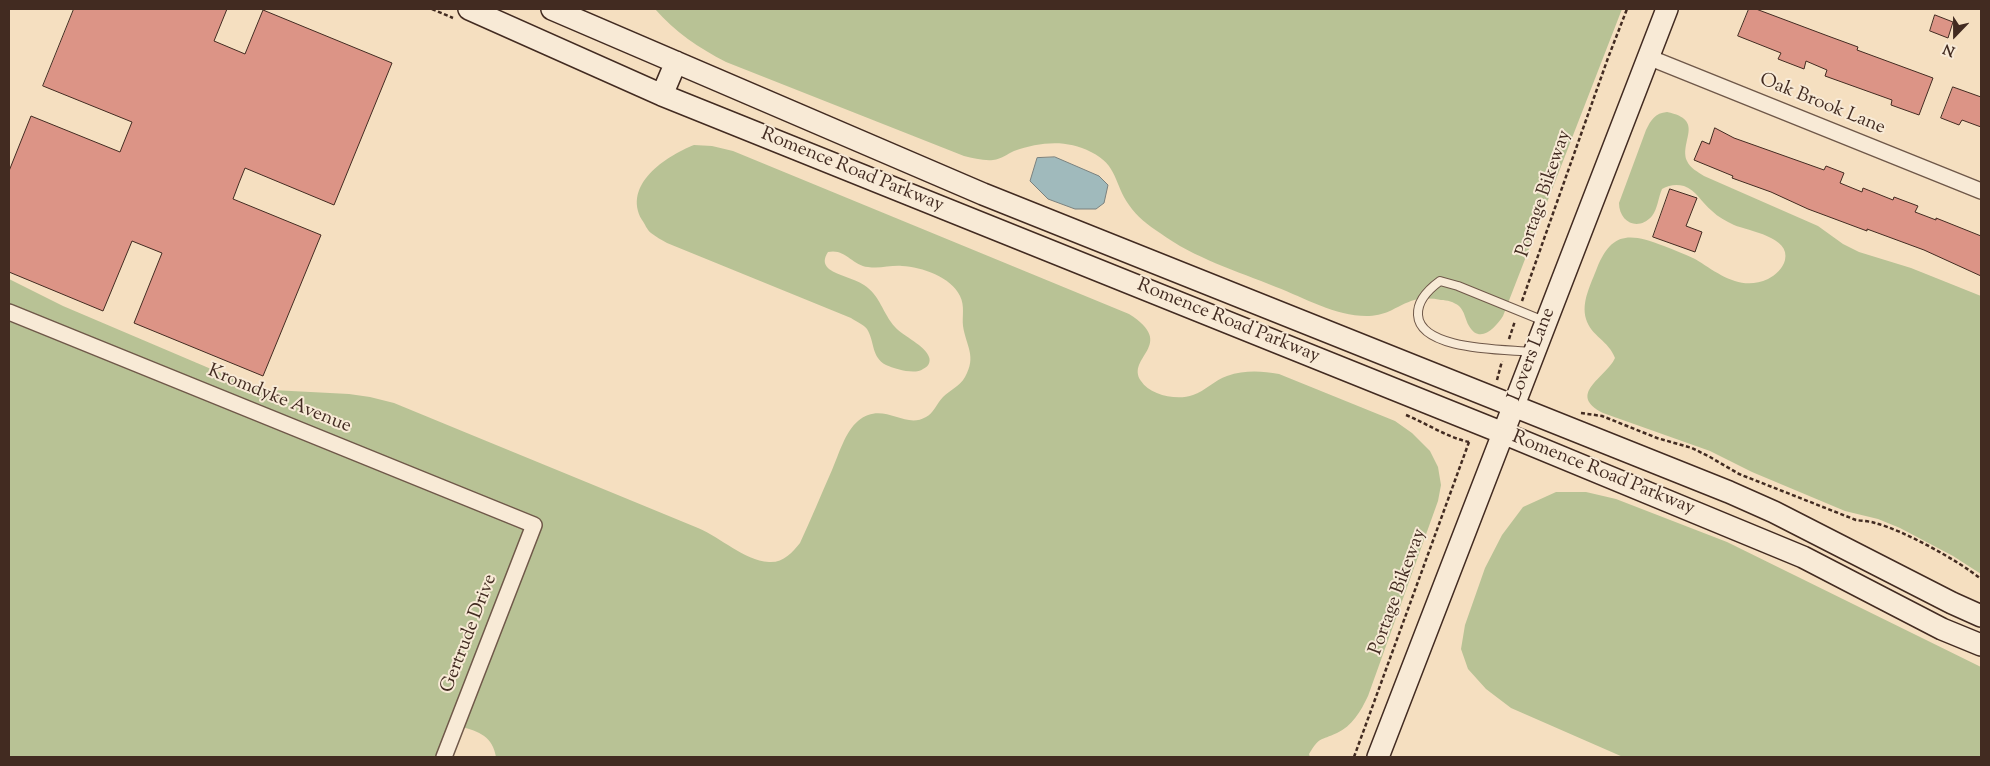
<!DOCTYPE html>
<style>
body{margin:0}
#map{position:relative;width:1990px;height:766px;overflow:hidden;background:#f5dfc0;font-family:"Sorts Mill Goudy",serif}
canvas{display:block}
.frame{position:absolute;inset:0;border:10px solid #422b21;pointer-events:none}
.north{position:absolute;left:1930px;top:10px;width:50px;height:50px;-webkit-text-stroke:4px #f8ead6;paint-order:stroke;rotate:202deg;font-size:14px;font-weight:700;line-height:20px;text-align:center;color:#422b21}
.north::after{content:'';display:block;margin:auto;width:18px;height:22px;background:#422b21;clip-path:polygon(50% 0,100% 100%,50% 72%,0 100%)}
</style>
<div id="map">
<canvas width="1990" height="766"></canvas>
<div class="frame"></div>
<div class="north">N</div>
</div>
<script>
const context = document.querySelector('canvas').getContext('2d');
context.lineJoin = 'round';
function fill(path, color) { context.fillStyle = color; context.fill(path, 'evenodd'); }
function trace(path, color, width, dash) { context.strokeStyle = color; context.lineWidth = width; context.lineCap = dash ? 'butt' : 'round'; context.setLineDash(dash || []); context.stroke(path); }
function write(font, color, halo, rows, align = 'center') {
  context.font = font + ' "Sorts Mill Goudy",serif'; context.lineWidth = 4; context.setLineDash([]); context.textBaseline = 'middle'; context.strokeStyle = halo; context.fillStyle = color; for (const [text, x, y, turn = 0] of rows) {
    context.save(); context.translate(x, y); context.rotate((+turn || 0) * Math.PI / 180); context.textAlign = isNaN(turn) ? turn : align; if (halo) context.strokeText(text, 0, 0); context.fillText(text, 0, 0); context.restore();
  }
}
const green = new Path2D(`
 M655,9H1622L1503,316C1496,327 1480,345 1469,326C1465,319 1465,312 1459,306C1454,302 1447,300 1441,300C1431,298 1421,298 1411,301C1395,307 1388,315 1369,316C1337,317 1305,298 1276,287C1237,271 1194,258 1160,233C1148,225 1137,217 1129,205C1114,184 1118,165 1091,152C1066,139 1040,142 1014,151C1007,154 1002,159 993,160C984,161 973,158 964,156L726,62C699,48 675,32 655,9Z
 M1667,112C1706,120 1679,141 1687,161C1690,168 1698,172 1704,176L1818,226L1843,244L1859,252L1911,268L1981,296V574L1953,556L1900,528L1878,519L1845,511L1752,472L1710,451L1603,413C1566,394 1606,378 1615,358C1609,341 1591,336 1586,319C1581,302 1591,284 1597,268C1612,231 1630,233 1664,246C1674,250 1685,254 1695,259C1718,273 1740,292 1768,279C1776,275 1783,268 1785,260C1791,237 1749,231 1734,225C1726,221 1718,217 1712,211C1702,203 1696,190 1684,186C1676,184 1669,185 1662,189C1658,198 1658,208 1652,216C1638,232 1619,222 1619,203L1646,130C1651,120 1655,113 1667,112Z
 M694,145L712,146L733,151L1129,314C1178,345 1125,357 1141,381C1150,395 1177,401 1193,395C1205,391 1215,380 1227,376C1245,370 1261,371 1279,374L1395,421L1412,433L1430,451L1438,467L1441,485L1438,501L1368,696C1361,711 1352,726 1337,733C1320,741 1320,736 1309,754L1310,757H496C493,737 479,731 461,727L444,737L435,757H9V279L63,306L244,383L272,390L349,394L370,397L394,403C495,445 597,486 698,528C722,538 743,560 769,562C783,563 792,553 800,543C811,519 821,495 832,470C839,454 845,432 858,421C883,400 904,430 926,417C933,414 937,403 943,397C950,390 960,386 965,377C977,356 966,346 963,326C962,316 965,306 960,296C951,277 922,267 902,266C891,265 880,269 868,267C852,265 845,248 828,252C824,258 823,264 829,269C839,276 853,278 864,285C880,295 883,314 895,327C903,336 926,346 929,357C931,362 928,367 923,369C915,375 895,369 886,365C871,357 875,342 867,329C863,324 857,322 851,318L667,243C662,240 656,237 651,233C647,230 645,224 642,220C622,185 666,156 694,145Z
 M1556,492H1586L1616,499L1727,542L1981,667V757H1623L1511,708L1486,689L1468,669L1461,649L1465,625L1485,568L1502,535L1523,507Z`);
const water = new Path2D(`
 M1055,157L1099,176L1108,185L1104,203L1096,209H1075L1048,199L1030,181L1037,158Z`);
const building = new Path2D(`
 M74,9H227L214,41L245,54L263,10L392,63L334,205L245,168L239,183L233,199L321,235L263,376L134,323L162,253L132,241L103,311L9,272V171L31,116L120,152L132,122L43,86Z
 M1749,9H1756L1828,36L1858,47L1857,50L1933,78L1919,115L1891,105L1892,100L1825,76L1827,70L1806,61L1804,69L1778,59L1781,53L1738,36Z
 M1935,15L1953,22L1948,38L1930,31Z
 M1953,87L1981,97V127L1962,120L1959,125L1941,118Z
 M1715,128L1734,138L1824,170L1826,166L1844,173L1840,183L1862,192L1863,188L1893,200L1894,197L1918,206L1915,212L1936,220V218L1981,236V276L1924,250L1867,229V231L1808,209L1771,192L1732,178L1733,176L1694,160L1702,141L1709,144Z
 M1670,189L1697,198L1686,226L1702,232L1695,252L1653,237Z`);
const path = new Path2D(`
 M432,9L453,18
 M1522,301L1608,58L1627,9
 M1509,339L1515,321
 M1497,380L1502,361
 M1581,413L1602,416L1657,438L1692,448L1710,457L1739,474L1856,520C1862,521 1869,521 1875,523C1903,530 1959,561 1981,579
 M1406,415C1428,424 1446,437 1469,442
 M1354,757L1469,442`);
const lane = new Path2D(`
 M1532,352C1506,349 1420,351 1418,315C1417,300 1429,289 1440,281L1458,286L1544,321`);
const street = new Path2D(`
 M1648,57L1981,191
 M9,312L534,525L444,757`);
const secondary = new Path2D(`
 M469,9L662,95L1503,433L1803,557L1942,629L1981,645
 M552,9L983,194L1729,492L1774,512L1952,603L1981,616
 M662,95L676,62
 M1378,757L1667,9`);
const streetNames = [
 ["Oak Brook Lane",1822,105,22],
 ["Romence Road Parkway",852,171,22],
 ["Portage Bikeway",1545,194,-71],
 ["Romence Road Parkway",1228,322,22],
 ["Lovers Lane",1533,355,-69],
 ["Kromdyke Avenue",279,400,22],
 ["Romence Road Parkway",1603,474,22],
 ["Portage Bikeway",1399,592,-70],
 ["Gertrude Drive",470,634,-69]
];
fill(green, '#b8c295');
fill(water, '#a0babc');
trace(water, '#7a817e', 1);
fill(building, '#dc9486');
trace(building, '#422b21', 1);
trace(lane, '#6f5849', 10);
trace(street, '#6f5849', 18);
trace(secondary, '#422b21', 24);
trace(path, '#422b21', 2.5, [4, 2.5]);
trace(lane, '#f8ead6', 8);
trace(street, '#f8ead6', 15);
trace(secondary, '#f8ead6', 21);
write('19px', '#422b21', '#f8ead6', streetNames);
</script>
